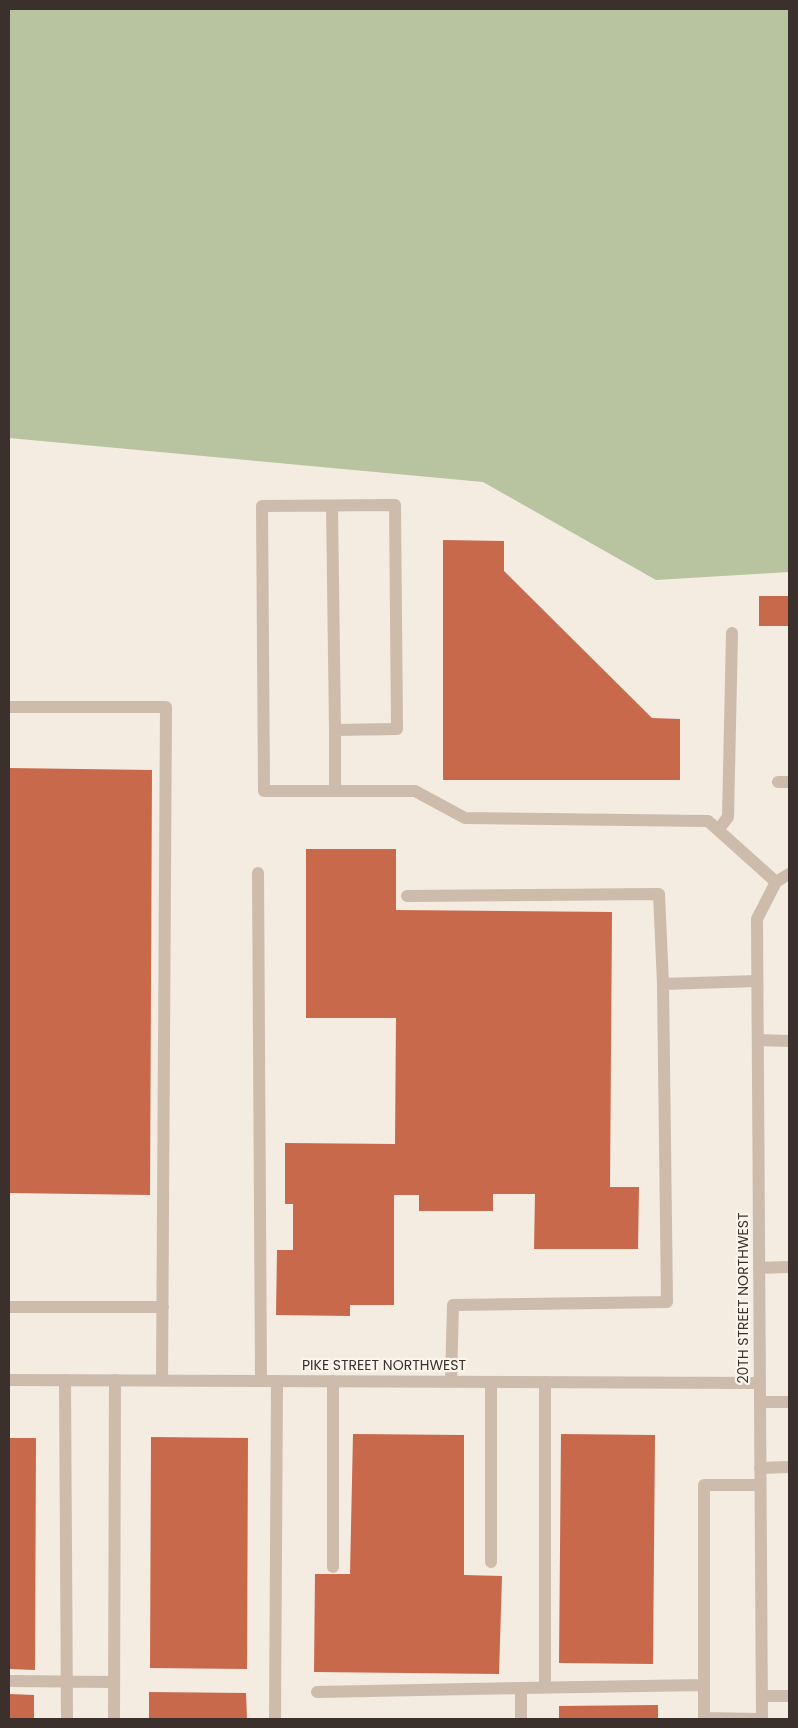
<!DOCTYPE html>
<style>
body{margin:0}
#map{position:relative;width:798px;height:1728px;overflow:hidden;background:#f4ebe1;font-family:Poppins,sans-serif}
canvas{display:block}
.frame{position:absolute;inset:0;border:10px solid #3b302b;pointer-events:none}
</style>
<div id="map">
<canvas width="798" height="1728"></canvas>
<div class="frame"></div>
</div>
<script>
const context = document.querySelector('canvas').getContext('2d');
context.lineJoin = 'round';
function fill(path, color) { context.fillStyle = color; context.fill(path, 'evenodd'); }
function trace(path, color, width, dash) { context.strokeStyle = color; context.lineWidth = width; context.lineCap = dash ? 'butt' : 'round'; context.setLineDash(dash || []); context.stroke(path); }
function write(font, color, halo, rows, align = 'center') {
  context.font = font + ' Poppins,sans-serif'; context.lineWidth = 4.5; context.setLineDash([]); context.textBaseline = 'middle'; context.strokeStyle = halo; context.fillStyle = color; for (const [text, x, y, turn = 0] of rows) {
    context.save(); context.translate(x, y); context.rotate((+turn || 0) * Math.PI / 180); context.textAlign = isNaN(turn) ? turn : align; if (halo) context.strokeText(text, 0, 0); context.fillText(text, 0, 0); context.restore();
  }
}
const green = new Path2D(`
 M9,9H789V572L656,580L483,482L9,438Z`);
const building = new Path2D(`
 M443,540L504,541V571L652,718L680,719V780H443Z
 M759,596H789V626H759Z
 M9,768L152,770L150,1195L9,1193Z
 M306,849H396V910L612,912L610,1187H639L638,1249H534L535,1194H493V1211H419V1195H394V1305H350V1316L276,1315L277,1250H293V1204H285V1143L395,1144L396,1018H306Z
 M353,1434L464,1435V1575L502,1576L499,1674L314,1672L315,1574H350Z
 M561,1434L655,1435L653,1664L559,1663Z
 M151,1437L248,1438L247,1669L150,1668Z
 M9,1438H36L35,1670L9,1669Z
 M149,1692L246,1693L247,1719H149Z
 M9,1694L34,1695V1719H9Z
 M658,1705V1719H559V1706Z`);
const service = new Path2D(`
 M332,506L335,730
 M9,707H166L162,1380
 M778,782H789
 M335,791V730L397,729L395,505L262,506L264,791H415L465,818L708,821L776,882
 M718,830L728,817L732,633
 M258,873L261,1380
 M407,896L659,894L663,984
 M758,1040L789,1041
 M759,1268L789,1267
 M9,1307H163
 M65,1380L67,1719
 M333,1381V1567
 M451,1381L453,1305L667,1302L663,984L757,981
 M491,1382V1562
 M545,1382V1687
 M760,1402H789
 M760,1468L789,1467
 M9,1681L114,1682
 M317,1692L521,1688
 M762,1696H789
 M704,1718L758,1719
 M114,1719L115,1380
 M275,1719L277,1381
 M521,1719V1688L704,1685
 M704,1719V1485H760`);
const minor = new Path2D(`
 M9,1380L760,1383
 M762,1719L757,919L776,882L789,874`);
const streetNames = [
 ["20TH STREET NORTHWEST",744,1298,-90],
 ["PIKE STREET NORTHWEST",384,1366]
];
fill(green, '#b8c4a0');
fill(building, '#c8694b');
trace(service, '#cdbbac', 12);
trace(minor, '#cdbbac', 12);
write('14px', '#3b302b', '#fbf5ee', streetNames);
</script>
